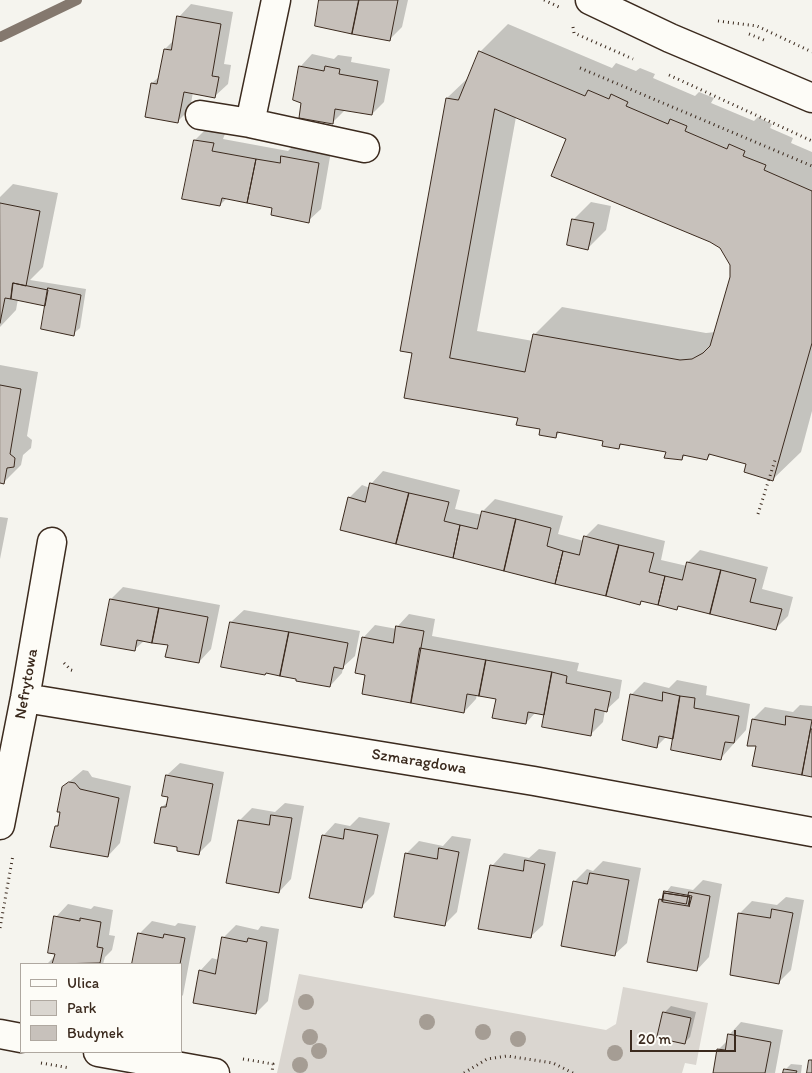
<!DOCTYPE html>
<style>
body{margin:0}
#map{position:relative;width:812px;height:1073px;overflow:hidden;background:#f5f4ee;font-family:Itim,sans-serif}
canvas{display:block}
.legend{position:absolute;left:20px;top:963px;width:162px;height:90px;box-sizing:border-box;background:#fdfcf7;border:1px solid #afa8a0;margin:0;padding:6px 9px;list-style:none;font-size:15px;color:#3b2a1e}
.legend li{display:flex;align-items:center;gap:10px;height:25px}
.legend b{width:25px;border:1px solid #afa8a0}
.scale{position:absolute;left:630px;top:1030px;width:106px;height:22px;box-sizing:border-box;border:2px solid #3b2a1e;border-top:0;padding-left:6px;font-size:15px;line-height:18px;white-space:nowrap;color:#3b2a1e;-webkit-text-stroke:4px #fdfcf7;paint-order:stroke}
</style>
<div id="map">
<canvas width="812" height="1073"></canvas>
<ul class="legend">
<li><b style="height:6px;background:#fdfcf7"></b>Ulica</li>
<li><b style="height:14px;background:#dad6d0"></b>Park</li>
<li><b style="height:14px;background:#c7c1bb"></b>Budynek</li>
</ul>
<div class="scale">20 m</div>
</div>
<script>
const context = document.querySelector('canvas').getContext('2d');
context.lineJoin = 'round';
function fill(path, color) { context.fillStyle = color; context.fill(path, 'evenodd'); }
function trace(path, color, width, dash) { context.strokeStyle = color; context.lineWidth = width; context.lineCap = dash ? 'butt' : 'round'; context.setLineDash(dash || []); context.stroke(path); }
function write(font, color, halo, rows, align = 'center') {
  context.font = font + ' Itim,sans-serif'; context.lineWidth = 4; context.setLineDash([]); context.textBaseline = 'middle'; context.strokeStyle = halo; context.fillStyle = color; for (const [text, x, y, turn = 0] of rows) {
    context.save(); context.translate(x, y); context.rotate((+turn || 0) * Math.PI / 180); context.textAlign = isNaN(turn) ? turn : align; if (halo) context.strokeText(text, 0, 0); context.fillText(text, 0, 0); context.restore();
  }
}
const green = new Path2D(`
 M299,974L606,1030L616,1024L623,987L708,1003L696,1065L685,1063L682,1073H277Z`);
const shadow = new Path2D(`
 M321,0H408L402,27L390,39Z
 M191,4L233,12L224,64L231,65L228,84L215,96L193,92L190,109L177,122L152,83L160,76L165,49L174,40L179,17Z
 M508,24L612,68L616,63L636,71L640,68L655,74L653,78L695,96L699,92L714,98L711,103L754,121L758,117L772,124L770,128L793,138L791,143L812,152V411L801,452L773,479L748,463L712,453L707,459L686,455L681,459L667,451L623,443L618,448L604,440L560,432L556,436L519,417L414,352L447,98L469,77L480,52ZM516,117L567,138L721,248L730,262L732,277L716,332L706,333L562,307L534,335L533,341L477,331Z
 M312,54L334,59L338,55L352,57L351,62L390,69L384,102L372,114L345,110L332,123L303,102L300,67Z
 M207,128L226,131L223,139L288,151L295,144L331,151L321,209L308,221L274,207L227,198L220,205L195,140Z
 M13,184L58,193L43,267L30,280L86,289L80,328L73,334L46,305L18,299L16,310L0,327V197Z
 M591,202L611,206L606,230L588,248L573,220Z
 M0,365L38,372L27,436L32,440L31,448L23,455L21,465L3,483L0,482Z
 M383,471L460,490L455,509L482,515L483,511L495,499L563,516L558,534L584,541L585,537L598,524L665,541L661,560L687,566L688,562L700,550L768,567L762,589L793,597L788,616L776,628L680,605L677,608L643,600L640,603L349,498L362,485L370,488L371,484Z
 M0,517L8,518L0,559Z
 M123,587L220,605L211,649L199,662L169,644L145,640L134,650L111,599Z
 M244,610L360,631L355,656L343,667L342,673L330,686L298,678L223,666L231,622Z
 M409,614L435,619L432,636L579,663L577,671L622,680L619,698L606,710H605L603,722L590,735L545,714L536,712L526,723L497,698L477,694L476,699L464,712L366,674L363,638L375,625L397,629V627Z
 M677,680L707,686L706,695L750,704L746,730L721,758L674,738L666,737L656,747L631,695L644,682L669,688Z
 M800,705L812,706V776L754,765L757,745L753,719L765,707L793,712Z
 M180,763L224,772L211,841L198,854L179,846L162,807L169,801L167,775Z
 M83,770L88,771L92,777L131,786L120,843L108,856L56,826L60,822L62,810L63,787Z
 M285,803L304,806L291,879L279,892L239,821L252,808L275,812Z
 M359,817L390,823L374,894L361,907L323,836L335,823L350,826Z
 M452,836L471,839L457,912L445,924L406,854L419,841L443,846Z
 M539,849L556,852L543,925L530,937L492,866L504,853L529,858Z
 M603,861L641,868L627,943L614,955L574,882L587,869L593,871Z
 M703,880L722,884L709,957L697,970L660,900L671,886L693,890Z
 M786,897L804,900L791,970L779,982L740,913L752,901L777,905Z
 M68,904L91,909L94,906L113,910L109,935L115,936L112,950L105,957L103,964H47L55,956L56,917Z
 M152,921L175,926L178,923L196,926L183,995L181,997V964H134L139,934Z
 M236,925L258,930L261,926L279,929L268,1001L256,1013L200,971L212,958L219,960L223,938Z
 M671,1006L696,1012L690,1037L684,1043L659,1037L665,1012Z
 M741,1022L783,1030L775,1073H714L718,1050L728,1040L729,1035Z
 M791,1064L802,1065L801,1073H784L785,1070Z`);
const stream = new Path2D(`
 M0,37L77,0`);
const building = new Path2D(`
 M319,0H359L352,34L315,26Z
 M359,0H398L390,41L352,34Z
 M177,16L221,24L212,76L219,77L215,98L184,92L178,123L145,117L151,83L157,84L164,49L171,50Z
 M479,51L585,96L588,90L609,99L611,94L628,102L626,106L668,124L670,119L687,126L685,131L727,149L729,144L745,151L743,156L766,165L764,170L812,191V343L773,481L744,472L746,464L709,454L707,460L683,455L682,460L664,458L666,452L620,444L619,449L602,446L603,441L557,432L556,438L539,435L540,429L516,425L518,418L404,398L412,353L400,351L446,98L458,100ZM495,109L566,139L551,176L710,242L720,248L730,265V277L710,346L703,353L692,359L680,360L533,334L525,372L450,358Z
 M299,66L324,71L325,66L340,69L339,74L378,81L372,115L335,109L333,124L299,118L301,103L293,100Z
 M194,140L214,143L212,151L256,159L247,203L222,198L220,206L182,199Z
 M281,156L319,163L309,223L271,215L272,208L247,203L256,159L280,163Z
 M0,203L40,211L26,286L13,283L11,299L5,298L0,323Z
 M572,219L594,223L588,250L567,245Z
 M13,283L48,290L45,306L11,299Z
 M48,288L81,295L74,336L41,329Z
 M0,385L21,389L10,454L15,458L14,467L7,468L4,484L0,483Z
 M370,483L409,493L396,544L340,530L348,497L365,502Z
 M409,493L449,502L444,521L460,525L453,558L396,544Z
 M482,511L516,519L504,571L453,558L460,525L477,529Z
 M516,519L551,528L547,546L563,551L555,584L504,571Z
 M584,536L619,545L606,596L555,584L563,551L579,555Z
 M619,545L654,553L649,572L665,576L658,605L641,601L640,605L606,596Z
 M687,562L721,570L710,614L678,606L677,610L658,605L665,576L682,580Z
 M721,570L756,579L750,602L782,609L776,630L710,614Z
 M110,599L159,608L152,643L137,640L135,651L101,645Z
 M159,608L208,617L199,663L165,657L168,645L152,643Z
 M230,622L289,632L280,676L266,673L265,675L221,667Z
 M396,626L424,631L411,703L362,694L365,675L355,673L362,637L393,643Z
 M289,632L348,643L343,669L334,667L330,687L296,681V679L280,676Z
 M420,648L486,660L479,696L467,694L464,713L411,703Z
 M486,660L552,672L544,715L528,712L526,724L492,718L496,699L479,696Z
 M552,672L567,676L566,683L611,692L607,712L595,709L591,736L542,727Z
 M663,692L680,696L673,739L659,736L657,748L622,740L630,694L662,701Z
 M680,696L695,698L694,708L739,716L734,743L725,742L721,760L671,750Z
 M786,716L812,720L802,775L752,766L756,746H747L752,719L785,725Z
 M811,729H812V777L802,775Z
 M166,775L213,784L199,855L177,851V847L154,843L161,807H166L168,797L162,796Z
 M69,782L75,783L80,789L119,798L108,857L50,847L55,826H58L60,812H57L62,787Z
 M271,815L292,818L279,893L226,883L238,820L269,825Z
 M345,829L378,835L362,908L309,898L322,835L343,839Z
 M439,848L459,852L445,926L394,917L405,853L437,859Z
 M525,860L545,864L531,938L478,929L490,865L523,871Z
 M590,873L629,880L615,956L561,946L573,881L587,884Z
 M664,891L692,896L689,907L690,897L664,893L662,901Z
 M689,892L710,896L697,971L647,962L659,899L686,904Z
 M664,893L690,897L688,906L663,902Z
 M772,909L793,913L779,984L730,975L738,913L770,918Z
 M54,916L80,921V918L101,922L97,947L103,948L100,963L52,964L55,954L48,953Z
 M138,933L163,938L164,934L185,938L180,964H132Z
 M222,937L247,942L248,938L267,942L256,1014L193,1003L199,970L215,974Z
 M663,1012L691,1018L685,1044L657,1038Z
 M728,1034L771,1042L765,1073H713L717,1049L725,1050Z
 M809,1060H812V1073H807Z
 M784,1069L797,1071L796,1073H783Z`);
const path = new Path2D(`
 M544,0L559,7
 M718,21L757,26L812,52
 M573,27L574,33L633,59
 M749,34L764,40
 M580,68L812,166
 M669,75L812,141
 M758,514L776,457
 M64,663L71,670L74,671
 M0,928L13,855
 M243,1059L273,1064L272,1073
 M41,1063L70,1068
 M464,1073L487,1059L507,1056L553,1063L573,1073`);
const minor = new Path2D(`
 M276,0L250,123L365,148
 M590,0L670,38L812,98
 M200,115L250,123
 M25,698L534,781L812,832
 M0,825L25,698L52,542
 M0,1034L21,1038
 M98,1052L215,1073`);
const trees = [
 [306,1002],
 [427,1022],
 [483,1032],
 [310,1037],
 [518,1039],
 [319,1051],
 [615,1053],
 [300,1065]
];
const streetNames = [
 ["Nefrytowa",27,684,-80],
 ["Szmaragdowa",419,762,9]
];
fill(green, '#dad6d0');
fill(shadow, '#0003');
trace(stream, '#84786e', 10);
fill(building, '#c7c1bb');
trace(building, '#3b2a1e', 1);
trace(minor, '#3b2a1e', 31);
trace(path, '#3b2a1e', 3, [1, 4]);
trace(minor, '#fdfcf7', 28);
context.fillStyle = '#a59d94';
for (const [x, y] of trees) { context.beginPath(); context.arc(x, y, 8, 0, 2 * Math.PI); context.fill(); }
write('16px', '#3b2a1e', '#fdfcf7', streetNames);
</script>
